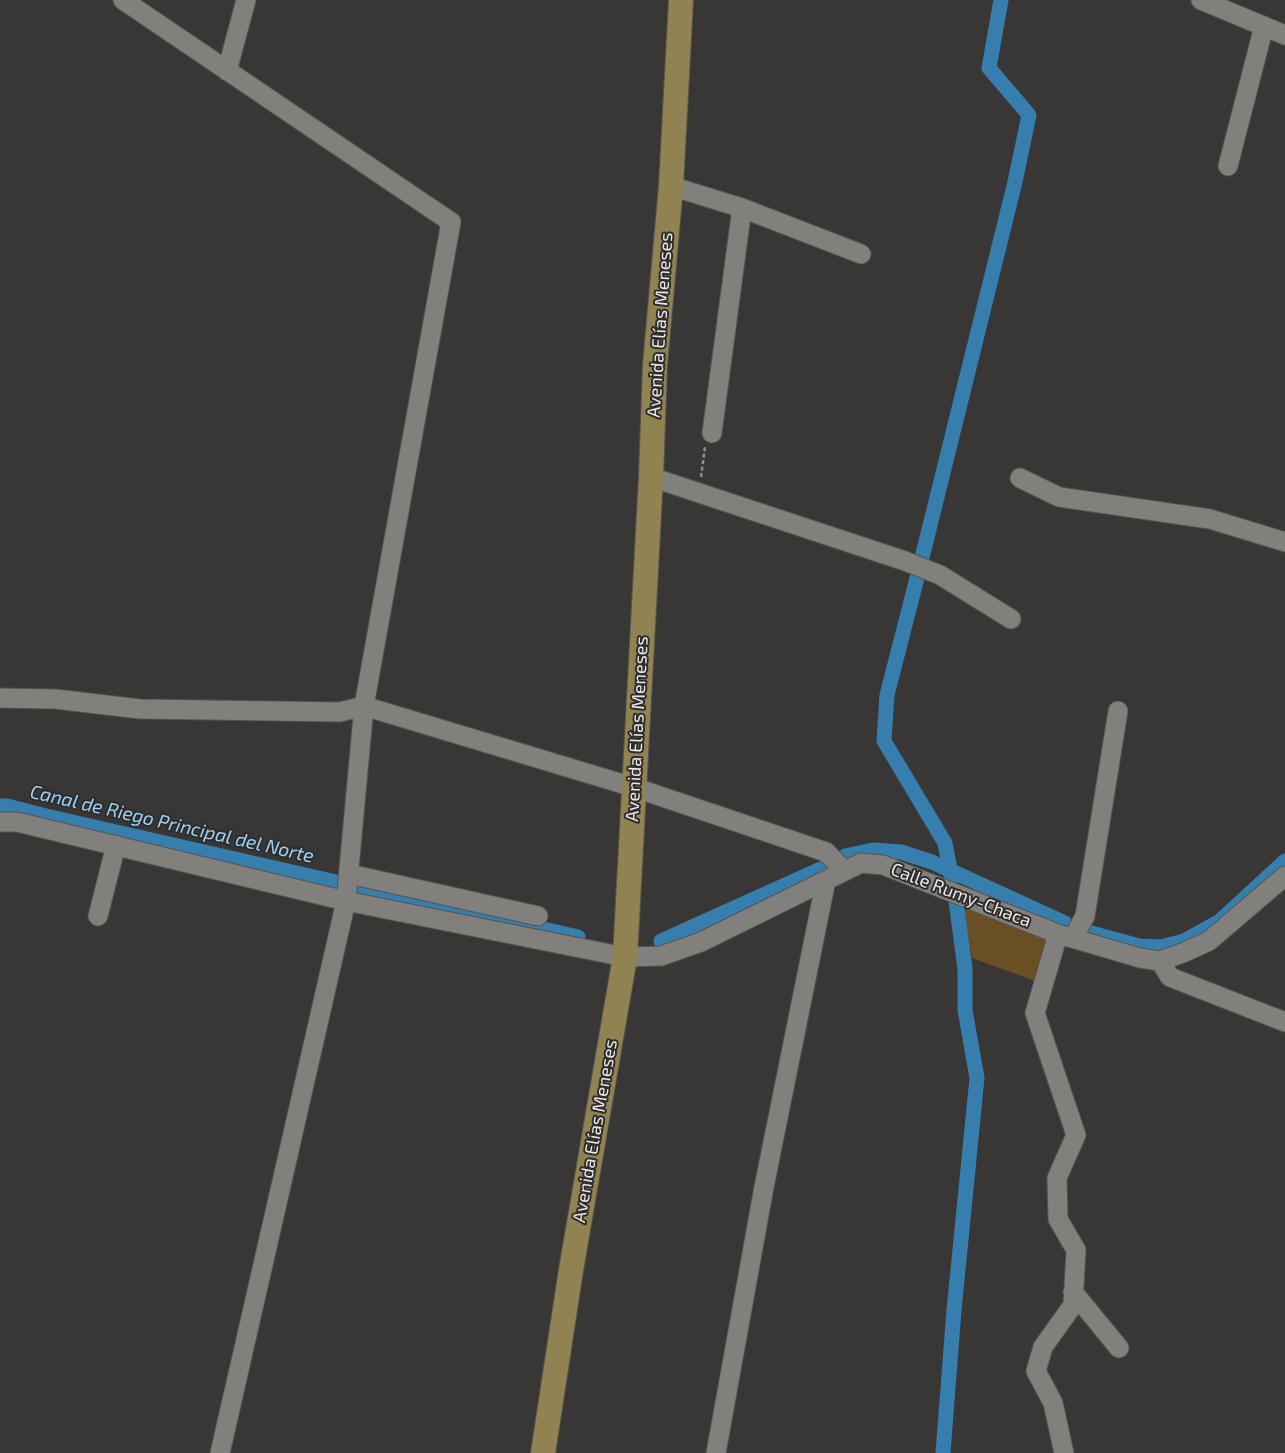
<!DOCTYPE html>
<meta charset="utf-8">
<style>
body{margin:0}
canvas{display:block;background:#393735}
</style>
<canvas width="1285" height="1453"></canvas>
<script>
const context = document.querySelector('canvas').getContext('2d');
context.lineJoin = 'round';
function fill(path, color) { context.fillStyle = color; context.fill(path, 'evenodd'); }
function trace(path, color, width, dash) { context.strokeStyle = color; context.lineWidth = width; context.lineCap = dash ? 'butt' : 'round'; context.setLineDash(dash || []); context.stroke(path); }
function write(font, color, halo, rows, align = 'center') {
  context.font = font + ' "Exo 2",sans-serif'; context.lineWidth = 4; context.setLineDash([]); context.textBaseline = 'middle'; context.strokeStyle = halo; context.fillStyle = color; for (const [text, x, y, turn = 0] of rows) {
    context.save(); context.translate(x, y); context.rotate((+turn || 0) * Math.PI / 180); context.textAlign = isNaN(turn) ? turn : align; if (halo) context.strokeText(text, 0, 0); context.fillText(text, 0, 0); context.restore();
  }
}
const green = new Path2D(`
 M962,903L1051,937L1038,982L972,958Z`);
const canal = new Path2D(`
 M0,806H7L46,816L336,882
 M845,856L873,850L901,852L932,862L1065,923
 M952,880L945,843L884,741L887,695L917,578L1015,182L1029,115L989,68L1001,0
 M360,887L578,937
 M1088,932L1139,946L1161,947L1184,941L1220,921L1285,861
 M661,941L825,867
 M943,1453L954,1310L977,1078L965,1010V969L956,901`);
const path = new Path2D(`
 M701,477L705,447`);
const minor = new Path2D(`
 M123,0L451,222L364,706L346,901L220,1453
 M1201,0L1285,35
 M227,71L246,0
 M1228,166L1264,26
 M671,186L742,208L861,254
 M712,433L742,208
 M651,477L905,561L940,575L1011,619
 M1020,478L1059,497L1210,519L1285,542
 M0,698L55,699L140,709L340,712L364,706L633,787L826,852L845,871
 M0,822H17L346,901L625,957L661,956L701,942L861,863L883,865L1058,934L1140,958L1160,961L1185,952L1209,941L1285,876
 M349,874L538,916
 M98,916L116,845
 M1058,934L1035,1013L1076,1135L1057,1178L1058,1219L1076,1250L1073,1305L1043,1347L1036,1371L1053,1403L1064,1453
 M1073,938L1085,916L1118,711
 M1160,961L1170,977L1285,1022
 M1073,1292L1119,1348
 M716,1453L764,1187L826,880`);
const major = new Path2D(`
 M543,1453L571,1270L625,957L651,477L655,365L671,186L681,0`);
const streetNames = [
 ["Avenida Elías Meneses",660,325,-86],
 ["Avenida Elías Meneses",637,729,-87],
 ["Calle Rumy-Chaca",961,895,21],
 ["Avenida Elías Meneses",595,1131,-80]
];
const waterNames = [
 ["Canal de Riego Principal del Norte",172,824,13]
];
fill(green, '#6a4e24');
trace(canal, '#367ead', 15);
trace(minor, '#555451', 21);
trace(major, '#555451', 26);
trace(path, '#8e8d8b', 2.5, [4, 2.5]);
trace(minor, '#82807d', 19);
trace(major, '#908351', 24);
write('18px', '#eae9e7', '#2f2d2b', streetNames);
write('italic 19px', '#9bd2fa', '#2f2d2b', waterNames);
</script>
